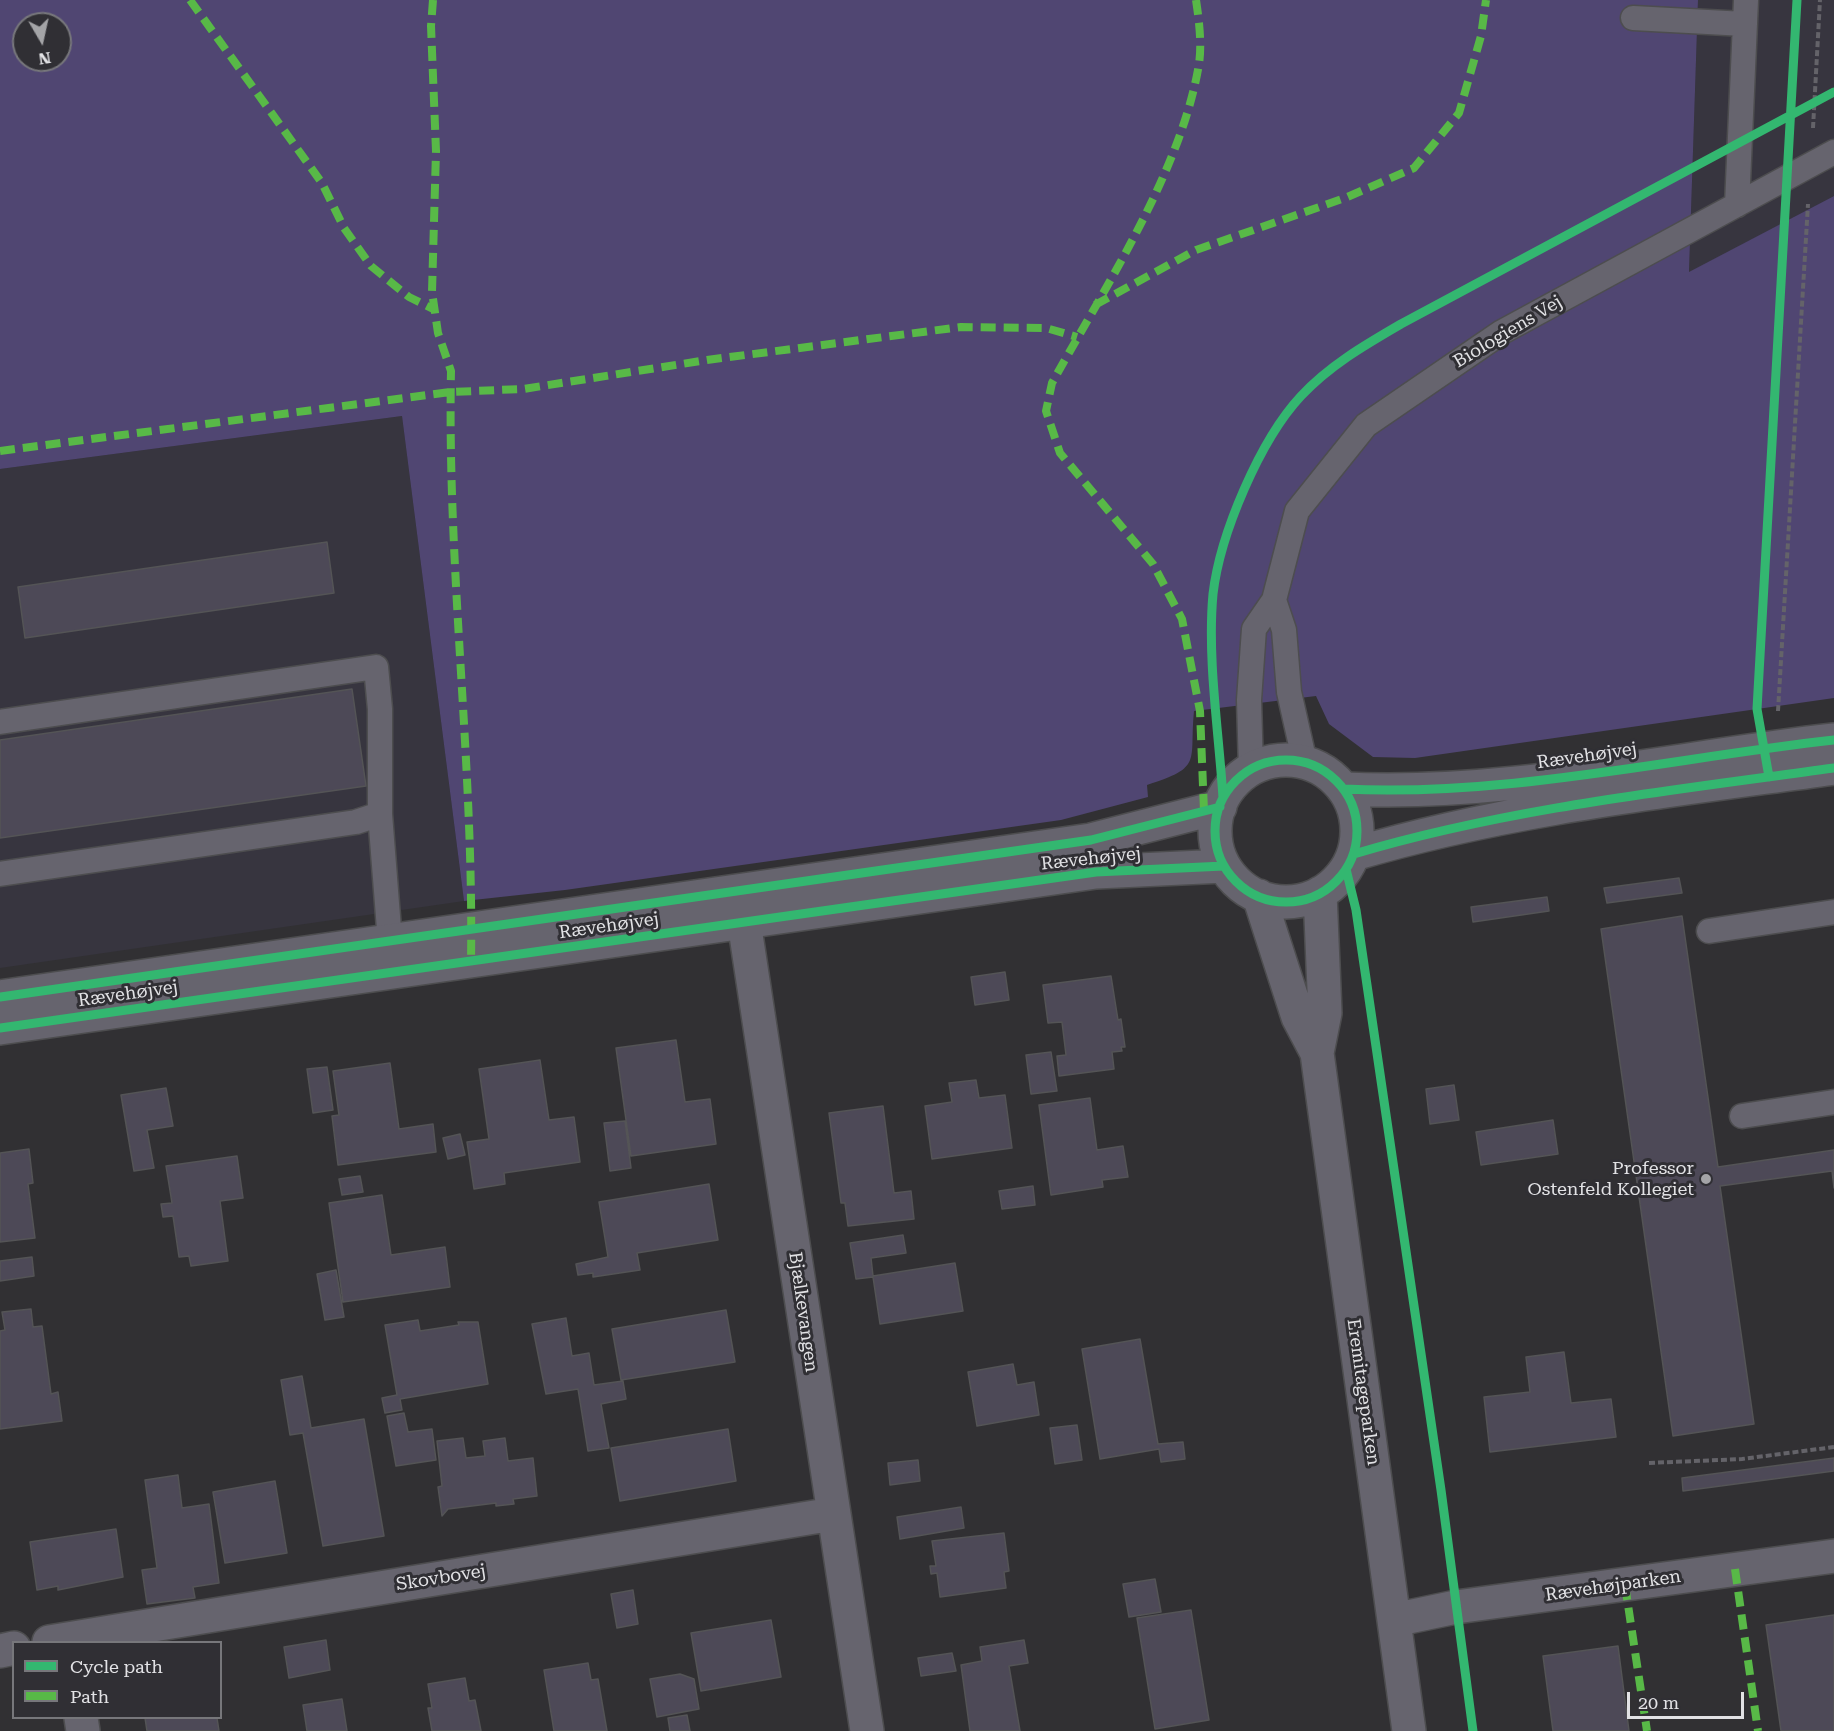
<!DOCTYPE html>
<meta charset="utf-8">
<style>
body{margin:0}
#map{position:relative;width:1834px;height:1731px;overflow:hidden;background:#313033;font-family:"Roboto Serif",serif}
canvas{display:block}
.legend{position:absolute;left:12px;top:1641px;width:210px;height:78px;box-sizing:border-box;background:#302f34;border:2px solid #77777b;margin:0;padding:8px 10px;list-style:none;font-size:18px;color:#e2e2e5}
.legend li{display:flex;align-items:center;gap:12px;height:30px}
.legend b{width:30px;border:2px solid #77777b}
.north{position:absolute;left:12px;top:12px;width:60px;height:60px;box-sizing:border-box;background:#302f34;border:2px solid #77777b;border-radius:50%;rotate:171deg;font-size:16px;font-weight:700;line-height:24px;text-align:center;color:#e2e2e5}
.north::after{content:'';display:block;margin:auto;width:21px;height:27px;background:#a4a4a7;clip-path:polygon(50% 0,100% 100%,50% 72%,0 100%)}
.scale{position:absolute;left:1627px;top:1692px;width:117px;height:27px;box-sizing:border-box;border:3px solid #e2e2e5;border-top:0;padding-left:8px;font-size:18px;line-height:21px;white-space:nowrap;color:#e2e2e5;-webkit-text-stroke:4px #302f34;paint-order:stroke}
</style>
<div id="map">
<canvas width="1834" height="1731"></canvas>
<ul class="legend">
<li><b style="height:8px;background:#33b770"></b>Cycle path</li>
<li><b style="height:8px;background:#58b947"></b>Path</li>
</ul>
<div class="north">N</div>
<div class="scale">20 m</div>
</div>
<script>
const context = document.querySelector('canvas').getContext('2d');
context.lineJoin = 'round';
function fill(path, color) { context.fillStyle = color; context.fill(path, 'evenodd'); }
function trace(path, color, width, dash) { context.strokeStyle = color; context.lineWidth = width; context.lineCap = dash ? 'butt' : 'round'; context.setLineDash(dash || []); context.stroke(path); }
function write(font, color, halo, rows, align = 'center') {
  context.font = font + ' "Roboto Serif",serif'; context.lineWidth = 6; context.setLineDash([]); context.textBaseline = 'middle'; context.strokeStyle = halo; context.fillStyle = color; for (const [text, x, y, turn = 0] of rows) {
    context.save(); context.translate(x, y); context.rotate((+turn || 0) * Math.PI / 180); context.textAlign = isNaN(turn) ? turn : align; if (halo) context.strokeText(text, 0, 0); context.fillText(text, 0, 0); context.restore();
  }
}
const built = new Path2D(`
 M1698,0H1834V196L1689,273Z
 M402,416L464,901L0,968V469Z`);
const green = new Path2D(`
 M0,0H1698L1689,272L1834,196V698L1415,758L1373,757L1329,724L1316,696L1194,711C1189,762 1204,767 1147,785L1148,797L1061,820L565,890L464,901L402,416L0,469ZM24,24H60V60H24Z`);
const building = new Path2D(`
 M327,542L334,593L25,638L18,587Z
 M352,689L366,786L0,838V740Z
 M1679,878L1682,893L1607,903L1604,888Z
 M1547,897L1549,911L1473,922L1471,907Z
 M1682,916L1718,1167L1834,1150V1188L1832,1171L1720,1186L1754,1424L1673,1436L1601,929Z
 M1005,972L1009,1000L975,1005L971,977Z
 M1111,976L1118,1020L1121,1019L1125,1047H1121L1122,1051L1112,1052L1114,1069L1059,1076L1057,1056L1066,1055L1062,1022L1048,1023L1043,985Z
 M676,1040L685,1102L710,1099L716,1144L631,1156L616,1048Z
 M1051,1052L1057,1091L1031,1094L1026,1055Z
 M540,1060L549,1120L574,1117L580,1162L504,1173L505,1184L474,1189L467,1142L489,1139L479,1069Z
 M390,1063L399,1129L433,1124L436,1152L338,1165L332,1116L339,1115L333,1071Z
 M327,1067L333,1110L313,1113L307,1069Z
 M976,1080L979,1098L1005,1095L1012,1148L932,1159L925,1106L952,1102L949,1083Z
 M1454,1085L1459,1120L1430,1124L1426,1089Z
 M166,1088L173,1126L147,1130L154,1168L134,1171L121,1095Z
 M1090,1098L1097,1150L1123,1146L1128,1177L1102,1180L1103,1187L1051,1195L1039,1105Z
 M883,1106L894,1193L911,1191L914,1219L848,1226L845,1203H841L829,1113Z
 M1553,1120L1558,1154L1481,1165L1476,1132Z
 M625,1121L631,1168L610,1171L604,1123Z
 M460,1134L465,1155L448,1159L443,1138Z
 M29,1149L33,1183L28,1184L35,1238L0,1242V1153Z
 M237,1156L243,1198L220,1201L228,1261L191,1266L189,1256L179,1257L173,1216L163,1217L161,1204L172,1203L166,1166Z
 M360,1176L363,1192L342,1195L339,1179Z
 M709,1184L718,1240L637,1253L640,1270L593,1277V1273L578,1275L576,1264L608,1257L599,1202Z
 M1033,1186L1035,1205L1002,1209L999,1191Z
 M382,1195L391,1255L445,1247L450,1287L343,1302L329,1203Z
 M903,1235L906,1253L871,1258L873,1276L955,1263L963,1311L880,1324L873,1277L856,1279L850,1243Z
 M32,1257L34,1276L0,1281V1261Z
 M336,1270L344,1317L325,1320L317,1274Z
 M31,1309L33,1327L42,1326L51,1394L58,1392L62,1421L0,1429V1331L5,1330L2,1312Z
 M726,1310L735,1362L621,1380L612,1329Z
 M566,1318L572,1356L589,1353L594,1385L623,1381L626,1399L601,1404L609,1448L588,1451L578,1389L546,1394L532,1324Z
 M418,1320L420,1331L459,1325L458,1322H478L488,1384L400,1399L402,1410L385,1413L382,1398L397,1395L385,1325Z
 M1140,1339L1158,1444L1183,1442L1185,1459L1161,1462L1159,1449L1100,1459L1082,1349Z
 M1564,1352L1571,1403L1611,1399L1616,1437L1490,1452L1484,1397L1530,1392L1526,1357Z
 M1013,1364L1017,1385L1034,1382L1039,1415L977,1426L968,1372Z
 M302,1376L311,1428L364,1419L384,1536L323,1546L303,1433L290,1435L281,1380Z
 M404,1413L408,1432L432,1429L436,1460L396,1466L387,1416Z
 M1077,1425L1082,1460L1055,1464L1050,1428Z
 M728,1429L736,1481L620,1501L611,1448Z
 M463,1438L466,1458L485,1456L483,1441L505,1438L508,1461L533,1458L537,1496L513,1499L514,1504L496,1506V1503L448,1509L442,1516L438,1487L442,1486L437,1441Z
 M1834,1458V1471L1683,1491L1682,1478Z
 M918,1460L920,1481L890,1485L888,1463Z
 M178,1475L182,1508L209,1504L219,1583L193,1587L195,1598L147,1604L142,1570L157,1568L145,1480Z
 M275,1481L287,1553L225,1563L213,1492Z
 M961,1507L964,1528L900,1539L897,1517Z
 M116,1529L123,1577L58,1590V1586L37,1590L30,1542Z
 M1004,1533L1009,1571L1004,1572L1006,1588L940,1597L937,1573L931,1574L930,1566H936L932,1541Z
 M1155,1579L1161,1612L1129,1617L1123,1584Z
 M633,1590L638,1624L617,1628L611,1594Z
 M1191,1610L1209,1720L1155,1729L1137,1618Z
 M1834,1615V1731H1781L1766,1625Z
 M771,1620L781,1677L701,1691L691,1633Z
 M326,1640L330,1670L289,1678L284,1647Z
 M1024,1640L1028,1663L1009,1666L1020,1731H970L961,1665L982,1661L980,1647Z
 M1618,1646L1629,1731H1553L1543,1656Z
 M952,1653L956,1671L921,1676L918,1658Z
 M588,1663L591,1680L598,1679L607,1731H554L544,1670Z
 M680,1674L694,1679L699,1709L657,1717L650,1679Z
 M465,1678L469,1701L475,1700L481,1731H432L428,1708H432L428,1684Z
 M342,1699L347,1731H307L303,1705Z
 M687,1715L690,1731H670L668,1718Z
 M145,1718H217L219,1731H147Z`);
const path = new Path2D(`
 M1813,128L1820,0
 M1778,711L1808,204
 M1649,1463L1742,1459L1834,1447`);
const lane = new Path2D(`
 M1633,18L1745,24
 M1737,205L1746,0
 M1274,600L1284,630L1289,692L1305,763
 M0,722L376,667L380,709V814L356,822L0,874
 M1251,770L1249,700L1254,629L1274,600L1297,511L1366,425L1502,332L1834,152
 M380,814L390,942
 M1709,931L1834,912
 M1742,1116L1834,1102`);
const street = new Path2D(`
 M1215 831a71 71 0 1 1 142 0a71 71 0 1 1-142 0Z
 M1344,789C1507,797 1672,758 1834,740
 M1354,854C1508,808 1675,790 1834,768
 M1320,893L1325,1013L1317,1053L1409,1731
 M1259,896L1298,1017L1317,1053
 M741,902L867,1731
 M0,997L1091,840L1220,807
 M0,1028L1096,872L1224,866
 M1394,1620L1456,1607L1834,1556
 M49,1642L833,1514
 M0,1651L14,1648
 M81,1718L83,1731`);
const quiet = new Path2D(`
 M190,0L322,183L344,228L371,266L409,297L435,310
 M433,0L431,26L436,151L432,292L438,333L451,371C447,568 474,765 471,962
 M1196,0C1199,20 1202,44 1199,64C1181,172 1105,287 1052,383L1046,411L1060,453L1153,564L1182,619L1200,711L1204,811
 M1095,305L1196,250L1345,198L1414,168L1459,113L1481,36L1486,0
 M0,451L450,392L523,389L707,360L961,327L1046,328L1077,337
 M1735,1569L1758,1731
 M1625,1585L1647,1731`);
const cycleway = new Path2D(`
 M1215 831a71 71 0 1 1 142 0a71 71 0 1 1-142 0Z
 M1769,777L1757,709L1797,0
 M1344,789C1507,797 1672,758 1834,740
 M1223,798C1219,733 1207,659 1213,594C1220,534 1260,440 1301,396C1330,365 1365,345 1401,324L1834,92
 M1354,854C1508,808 1675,790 1834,768
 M1346,869L1356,910L1441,1490L1473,1731
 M0,997L1091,840L1220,807
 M0,1028L1096,872L1224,866`);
const markers = [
 [1706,1179,6,"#a4a4a7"]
];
const streetNames = [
 ["Biologiens Vej",1508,332,-31],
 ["Rævehøjvej",1587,756,-8],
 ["Rævehøjvej",1091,859,-6],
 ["Rævehøjvej",609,926,-8],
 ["Rævehøjvej",128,994,-8],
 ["Bjælkevangen",803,1312,82],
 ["Eremitageparken",1363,1392,82],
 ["Skovbovej",441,1578,-9],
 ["Rævehøjparken",1613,1586,-8]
];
const poiNames = [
 ["Professor",1694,1169],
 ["Ostenfeld Kollegiet",1694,1190]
];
fill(built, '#37353f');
fill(green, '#504672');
fill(building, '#4d4957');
trace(building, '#545456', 1.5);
trace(lane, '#4d4d4f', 27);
trace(street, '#4d4d4f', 36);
trace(path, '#646369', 4, [6, 3]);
trace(lane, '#66646e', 24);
trace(street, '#66646e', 33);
trace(quiet, '#58b947', 8, [15, 8]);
trace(cycleway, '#33b770', 9);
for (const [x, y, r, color] of markers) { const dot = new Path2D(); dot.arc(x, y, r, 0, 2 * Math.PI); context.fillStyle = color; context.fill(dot); trace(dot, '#302f34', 2); }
write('18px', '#e2e2e5', '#302f34', streetNames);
write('18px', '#e2e2e5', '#302f34', poiNames, 'right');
</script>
